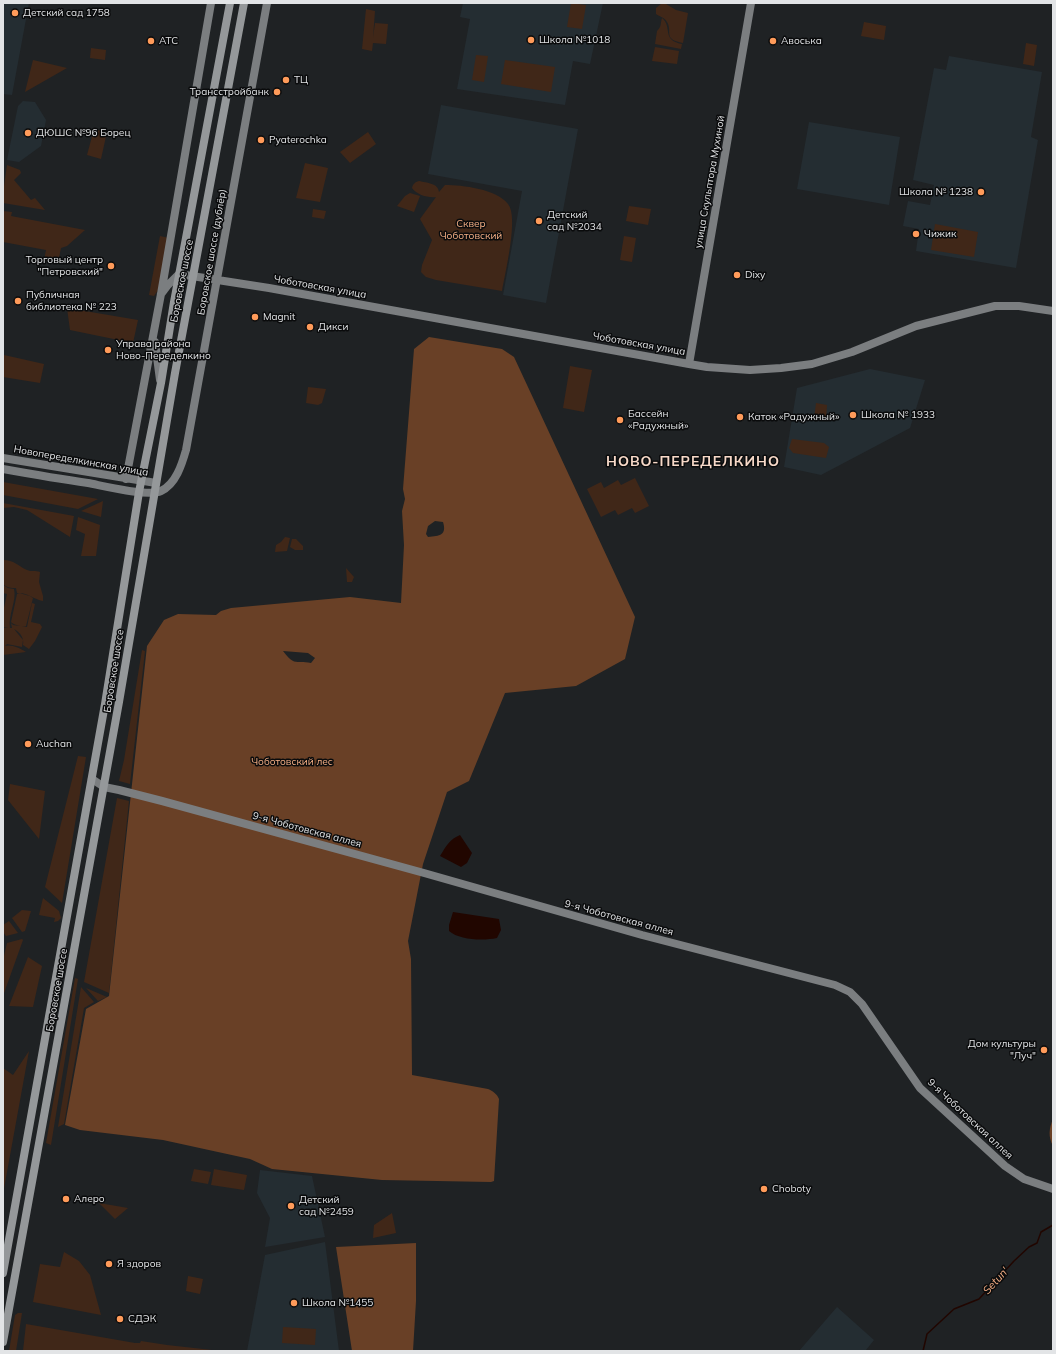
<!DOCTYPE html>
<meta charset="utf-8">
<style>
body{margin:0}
#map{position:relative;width:1056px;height:1354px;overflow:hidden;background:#1f2224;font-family:Mulish,sans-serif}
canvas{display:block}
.frame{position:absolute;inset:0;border:4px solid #e2e4e6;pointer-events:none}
</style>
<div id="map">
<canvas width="1056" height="1354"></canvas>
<div class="frame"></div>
</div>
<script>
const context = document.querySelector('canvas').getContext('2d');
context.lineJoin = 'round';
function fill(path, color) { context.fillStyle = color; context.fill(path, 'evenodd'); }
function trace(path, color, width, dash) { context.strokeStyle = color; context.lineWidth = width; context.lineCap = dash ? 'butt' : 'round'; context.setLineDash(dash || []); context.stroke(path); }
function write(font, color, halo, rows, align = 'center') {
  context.font = font + ' Mulish,sans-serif'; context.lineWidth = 3; context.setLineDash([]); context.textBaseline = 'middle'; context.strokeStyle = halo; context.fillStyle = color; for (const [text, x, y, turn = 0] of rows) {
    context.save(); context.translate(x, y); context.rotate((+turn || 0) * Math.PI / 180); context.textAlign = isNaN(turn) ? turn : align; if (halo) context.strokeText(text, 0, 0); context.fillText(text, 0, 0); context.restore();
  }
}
const built = new Path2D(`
 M3,3H29L12,95L3,94Z
 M463,3H603L590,64L573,61L565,105L457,89L470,19L460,17Z
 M949,56L1042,72L1031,137L1038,140L1016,268L916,251L919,229L903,226L908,201L930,205L934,185L913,180L934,68L946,70Z
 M23,101L35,102L46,120L41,146L19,162L7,160L18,106Z
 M441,105L578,129L546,303L503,295L522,191L428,174Z
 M809,122L900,137L889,205L797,189Z
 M870,369L925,380L910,428L821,475L784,467L797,388Z
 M260,1170L312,1176L325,1237L265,1247L270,1218L257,1193Z
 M325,1242L339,1351H247L265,1255Z
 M837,1307L874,1340L866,1350L867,1351H799Z`);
const green = new Path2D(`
 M571,3L586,5L582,29L567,27Z
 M661,4H666L676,10L688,13L683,43C662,39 673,32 667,22C664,17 660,17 656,14V8Z
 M366,9L375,11L373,38L375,23L388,24L386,44L373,43L372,51L362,49Z
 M662,18C673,27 661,40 682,44L681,49L655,44L657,31C662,26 660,24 662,18Z
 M864,22L886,26L884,40L861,36Z
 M1026,43L1037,45L1034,66L1023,64Z
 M655,47L679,51L677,64L652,61Z
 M91,48L106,50L105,60L90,58Z
 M476,55L488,56L484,82L472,80Z
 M33,60L67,68L25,92Z
 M505,60L555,67L551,92L501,84Z
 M94,129L107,132L101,159L87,155Z
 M368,132L376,144L350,163L340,152Z
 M305,163L328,168L320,202L296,198Z
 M7,165L20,170L21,173L14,180L31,200L35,198L45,210L3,203V193Z
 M419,181C427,183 438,183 439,192L445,185C462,185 497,189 508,204C519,217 505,273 502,291L436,280L426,277L421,272L422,265L432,240L420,219L436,197C428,198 417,195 412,188C413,184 415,182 419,181Z
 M410,193L420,196L414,212L397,206L405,196Z
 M629,206L651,209L648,225L626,221Z
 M313,209L326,211L324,219L312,217Z
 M3,211L12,212L11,216L85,230L67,246L61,248L58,263L44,260L46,250L3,242Z
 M935,224L978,232L974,257L931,250Z
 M160,236L169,238L161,286L154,296L149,295Z
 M624,236L636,238L632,262L620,260Z
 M67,308L138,320L133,343L70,330Z
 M4,355L44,364L40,383L3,377Z
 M570,366L592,370L584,412L563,408Z
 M308,387L326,389L322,403L318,405L306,403Z
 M816,403L827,405L826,421L814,419Z
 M792,439L824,443L829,447L826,458L793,453L789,448Z
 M635,478L649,506L635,513L632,508L618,515L615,510L601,517L587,489L601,482L604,488L618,480L621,485Z
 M3,482L98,499L78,509L3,495Z
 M103,501L101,517L81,511Z
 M3,503L74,516L70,537L27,510L14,507L3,508Z
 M78,517L100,525L96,556H81L85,534L76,530Z
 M285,537L290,538L287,551L275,552L276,545L281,542Z
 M292,539H296L303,546V550H295L290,547Z
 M3,560C14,560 18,566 27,570C31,572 36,570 40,572L39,582L43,596V601C33,599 27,592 17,593L16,588C11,588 7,588 3,584V569L4,567H3Z
 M346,568L354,577L352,582H347Z
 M3,585L8,588L14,589C17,600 8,615 10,628H12L11,623L13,625L27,627L32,603L35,604L31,622L40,624L42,627L35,641L29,649L23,645C24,638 21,633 14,629L23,640L22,647L7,644L5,646C11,644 20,648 26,652L3,655V628H8L3,627V612L7,594L3,593Z
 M19,593L30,596L33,598L26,626C22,627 14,625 11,622L17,594Z
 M142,650L145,651L130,784L119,781L124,760Z
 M78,756L86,757L62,903L45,887Z
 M10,784L45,791L39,839L8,800Z
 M117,798L129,801L109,993L84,982Z
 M43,898L59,911L61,918L58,921L54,922L55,918L39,915Z
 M22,910L31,911L25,931L22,932L12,918Z
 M9,921L18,933L6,936L3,932V925Z
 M22,939L23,940L3,996V960L7,943Z
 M28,957L42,966L33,1007L9,1006Z
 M75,978L78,979L51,1145L46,1143Z
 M81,987L94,1002L84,1008L64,1124L58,1127Z
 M86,988L107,997L98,1001Z
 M29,1051L3,1194V1068L13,1075Z
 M194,1169L211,1172L208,1184L191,1181Z
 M214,1169L247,1175L244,1190L211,1185Z
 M99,1203L128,1208L115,1219Z
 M392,1213L396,1233L373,1238L374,1225Z
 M64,1252L79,1261L90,1275L101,1315L33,1302L40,1264L60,1267Z
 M188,1276L203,1279L200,1294L186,1291Z
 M18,1313H22L16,1351H9L15,1315Z
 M26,1324L135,1343H140L141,1341L167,1345L221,1351H23Z
 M283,1327L316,1329L315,1345L282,1343Z`);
const forest = new Path2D(`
 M429,337L502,349L514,357L635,617L625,659L576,686L505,693L469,781L447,792L423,864L408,941L411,959L412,1075L488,1089C493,1091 497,1094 499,1099L494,1181L491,1182L382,1180L272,1169L250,1159L163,1140L80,1130L65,1125L86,1009L109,996L147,646L164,620L178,614L216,615L221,611L231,608L350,597L401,603L404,545L402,511L405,499L403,489L414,349ZM435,521L443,522C447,535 440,536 428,537L426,534L428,526ZM283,651L308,653L315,658L311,663C296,660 295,667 283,651Z
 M1053,1119V1146C1048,1136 1049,1129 1053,1119Z
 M416,1243V1301L413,1351H352L336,1247Z`);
const water = new Path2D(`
 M460,835L472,853L467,863L461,867L440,856C446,846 450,839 460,835Z
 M453,912L499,919L501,930L497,938C483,941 459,940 449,931V925Z`);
const stream = new Path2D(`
 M923,1351L927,1334L954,1309L979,1299L1014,1261L1029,1247L1037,1243L1041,1232L1053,1225`);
const secondary = new Path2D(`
 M161,294L167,286L179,274L269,288L689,364L707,367L750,370L781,368L812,364L852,352L916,326L995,306H1019L1053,311
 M155,342L160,380
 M689,364L751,3
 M3,458L156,483
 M3,469C31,474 60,479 88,483C104,486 148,497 161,491C176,484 182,464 186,450L267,3
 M126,479L161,294L211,3
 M92,779L104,787L119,790L162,801L424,873L642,935L835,985L850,992L862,1004L920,1088L1005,1166L1024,1179L1053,1189`);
const primary = new Path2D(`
 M3,1273L105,704L139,492L161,383L174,302L230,3
 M3,1342L119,702L175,373L244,3`);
const markers = [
 [15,13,4,"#ff9b5a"],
 [531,40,4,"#ff9b5a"],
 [151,41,4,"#ff9b5a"],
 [773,41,4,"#ff9b5a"],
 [286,80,4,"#ff9b5a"],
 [277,92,4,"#ff9b5a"],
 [28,133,4,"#ff9b5a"],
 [261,140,4,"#ff9b5a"],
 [981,192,4,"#ff9b5a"],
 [539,221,4,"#ff9b5a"],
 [916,234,4,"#ff9b5a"],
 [111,266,4,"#ff9b5a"],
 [737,275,4,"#ff9b5a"],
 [18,301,4,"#ff9b5a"],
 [255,317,4,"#ff9b5a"],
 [310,327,4,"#ff9b5a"],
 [108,350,4,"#ff9b5a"],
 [853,415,4,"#ff9b5a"],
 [740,417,4,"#ff9b5a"],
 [620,420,4,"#ff9b5a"],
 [28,744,4,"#ff9b5a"],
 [1044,1050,4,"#ff9b5a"],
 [764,1189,4,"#ff9b5a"],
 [66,1199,4,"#ff9b5a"],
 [291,1206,4,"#ff9b5a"],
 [109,1264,4,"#ff9b5a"],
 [294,1303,4,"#ff9b5a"],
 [120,1319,4,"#ff9b5a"]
];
const poiNames = [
 ["Детский сад 1758",23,13],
 ["Школа №1018",539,40],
 ["АТС",159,41],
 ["Авоська",781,41],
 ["ТЦ",294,80],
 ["Трансстройбанк",269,92,"right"],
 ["ДЮШС №96 Борец",36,133],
 ["Pyaterochka",269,140],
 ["Школа № 1238",973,192,"right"],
 ["Детский",547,215],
 ["сад №2034",547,227],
 ["Чижик",924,234],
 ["Торговый центр",103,260,"right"],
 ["\"Петровский\"",103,272,"right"],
 ["Dixy",745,275],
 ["Публичная",26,295],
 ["библиотека № 223",26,307],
 ["Magnit",263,317],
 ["Дикси",318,327],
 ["Управа района",116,344],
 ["Ново-Переделкино",116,356],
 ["Бассейн",628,414],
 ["«Радужный»",628,426],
 ["Школа № 1933",861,415],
 ["Каток «Радужный»",748,417],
 ["Auchan",36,744],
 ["Дом культуры",1036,1044,"right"],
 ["\"Луч\"",1036,1056,"right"],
 ["Choboty",772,1189],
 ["Алеро",74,1199],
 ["Детский",299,1200],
 ["сад №2459",299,1212],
 ["Я здоров",117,1264],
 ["Школа №1455",302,1303],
 ["СДЭК",128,1319]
];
const streetNames = [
 ["улица Скульптора Мухиной",710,182,-80],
 ["Боровское шоссе (дублёр)",212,252,-80],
 ["Боровское шоссе",182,281,-79],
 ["Чоботовская улица",320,287,10],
 ["Чоботовская улица",639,344,10],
 ["Новопеределкинская улица",81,461,10],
 ["Боровское шоссе",114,671,-81],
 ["9-я Чоботовская аллея",307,830,15],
 ["9-я Чоботовская аллея",619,918,15],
 ["Боровское шоссе",57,990,-80],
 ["9-я Чоботовская аллея",970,1119,43]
];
const parkNames = [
 ["Сквер",471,224],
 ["Чоботовский",471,236],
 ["Чоботовский лес",292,762]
];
const waterNames = [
 ["Setun'",996,1281,-48]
];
const districtNames = [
 ["НОВО-ПЕРЕДЕЛКИНО",693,462]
];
fill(built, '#242d32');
fill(green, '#402718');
fill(forest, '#694026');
fill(water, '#210600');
trace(stream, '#210600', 1.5);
trace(secondary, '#7b7e80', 8);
trace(primary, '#95989a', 8);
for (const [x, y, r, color] of markers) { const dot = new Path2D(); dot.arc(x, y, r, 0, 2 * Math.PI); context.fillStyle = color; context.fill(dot); trace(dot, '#0a0b0c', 1.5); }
write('10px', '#e2e4e6', '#0a0b0c', poiNames, 'left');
write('10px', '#e2e4e6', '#0a0b0c', streetNames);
write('10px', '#f6b086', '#0a0b0c', parkNames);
write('italic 11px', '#f4ae84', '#0a0b0c', waterNames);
context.letterSpacing = '1px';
write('bold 14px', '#f7d9c8', '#0a0b0c', districtNames);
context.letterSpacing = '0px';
</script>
